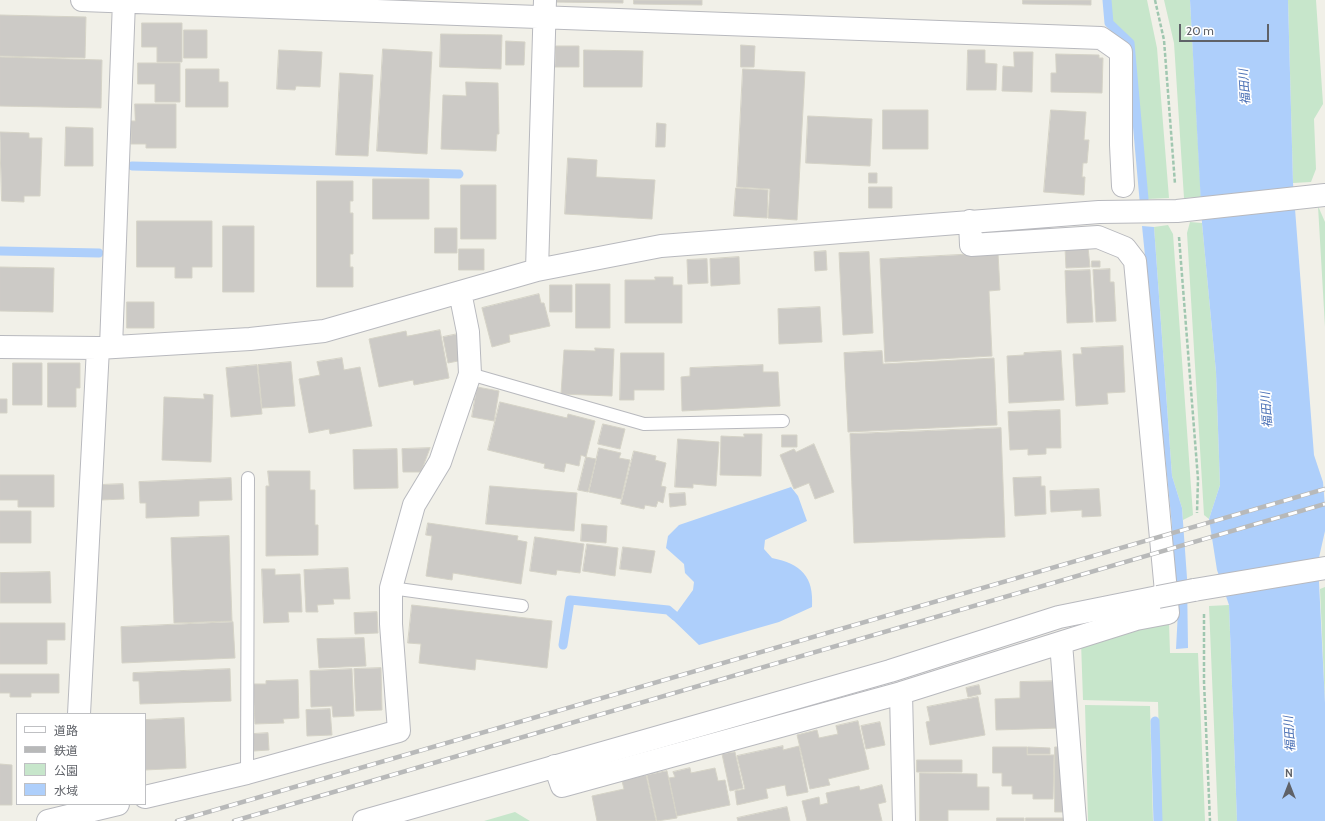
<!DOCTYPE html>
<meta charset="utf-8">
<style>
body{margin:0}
#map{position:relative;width:1325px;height:821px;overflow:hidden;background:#f1f0e8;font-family:Cabin,"Noto Sans JP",sans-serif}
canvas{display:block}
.legend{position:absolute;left:16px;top:713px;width:130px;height:92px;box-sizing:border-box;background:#fff;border:1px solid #bfc0c3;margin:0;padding:5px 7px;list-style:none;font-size:12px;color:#5f6268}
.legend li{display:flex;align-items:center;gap:8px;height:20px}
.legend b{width:20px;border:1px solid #bfc0c3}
.north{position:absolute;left:1269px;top:765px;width:40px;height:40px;-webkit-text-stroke:3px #fff;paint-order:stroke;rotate:0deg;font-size:11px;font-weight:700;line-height:16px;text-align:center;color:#5f6268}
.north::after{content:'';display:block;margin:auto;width:14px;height:18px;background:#5f6268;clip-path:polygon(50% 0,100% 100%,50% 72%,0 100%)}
.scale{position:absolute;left:1179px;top:24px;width:90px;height:18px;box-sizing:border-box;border:2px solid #5f6268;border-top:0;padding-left:5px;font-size:12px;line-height:14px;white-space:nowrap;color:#5f6268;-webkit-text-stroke:3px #fff;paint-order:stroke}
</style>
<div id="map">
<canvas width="1325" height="821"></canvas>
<ul class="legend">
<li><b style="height:5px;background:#fff"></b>道路</li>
<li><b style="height:5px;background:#b8b9b9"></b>鉄道</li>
<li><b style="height:11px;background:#c7e6cb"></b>公園</li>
<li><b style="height:11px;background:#aecffb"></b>水域</li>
</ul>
<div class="north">N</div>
<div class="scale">20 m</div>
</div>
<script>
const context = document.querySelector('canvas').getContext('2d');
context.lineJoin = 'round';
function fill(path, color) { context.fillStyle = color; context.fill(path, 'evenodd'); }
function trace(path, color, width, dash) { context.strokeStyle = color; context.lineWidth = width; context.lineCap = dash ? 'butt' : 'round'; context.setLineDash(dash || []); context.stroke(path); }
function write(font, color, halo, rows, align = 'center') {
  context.font = font + ' Cabin,"Noto Sans JP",sans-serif'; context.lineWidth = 3.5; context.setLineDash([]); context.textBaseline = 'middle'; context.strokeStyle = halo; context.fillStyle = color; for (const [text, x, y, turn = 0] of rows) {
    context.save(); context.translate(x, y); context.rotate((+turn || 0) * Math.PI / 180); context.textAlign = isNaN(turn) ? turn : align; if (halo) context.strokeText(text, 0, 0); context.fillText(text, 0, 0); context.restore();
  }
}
const green = new Path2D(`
 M1110,0H1147L1157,48L1169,198L1147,199L1132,42L1111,21Z
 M1164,0H1190L1201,197L1184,198L1174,43Z
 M1288,0H1316L1323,104L1314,119L1316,169L1311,182L1293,183Z
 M1318,206L1325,222V327Z
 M1190,222L1202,223L1216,372L1220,485L1209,519L1204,515L1187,233Z
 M1168,225L1173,234L1193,515L1183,520L1182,508L1172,476L1154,227Z
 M1325,587V703L1320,589Z
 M1229,605L1237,821H1218L1209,606Z
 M1169,623L1170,653H1198L1205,821H1161L1158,702L1083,700L1081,642Z
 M1085,705L1150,706L1153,821H1088Z
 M515,812L530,821H484Z`);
const water = new Path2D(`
 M1190,0H1288L1293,183L1314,455L1323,482L1325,507V531L1318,562L1325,703V821H1237L1229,605L1217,570L1209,519L1220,485L1216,372L1202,223Z
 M1142,226L1154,227L1172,476L1182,508L1187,578L1188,648L1176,649L1178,611L1173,574L1172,526Z
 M791,487L798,496L807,521L765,540L764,549L772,558C801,564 814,576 812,607L779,622L699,645L672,619L693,590L694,582L685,573L684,564L666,548L668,536L679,525Z`);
const stream = new Path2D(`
 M1107,0L1109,23L1130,43L1144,199
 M132,166L459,174
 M0,251L99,253
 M563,645L570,600L668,610L675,616
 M1155,721L1158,821`);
const building = new Path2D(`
 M553,0H623V3L553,2Z
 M634,0H702V5L634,4Z
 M1023,0H1091V5L1023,4Z
 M0,15L86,17L85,58L0,56Z
 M142,23H182V62H157V47H142Z
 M184,30H207V58H184Z
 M441,34L502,35L501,69L440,67Z
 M506,41L525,42L524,65H506Z
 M741,45L755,46L754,67H741Z
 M556,46H579V67H555Z
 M383,49L432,52L427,154L377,151Z
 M279,50L322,52L320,87L296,86L295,90L277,89Z
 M584,50L643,51L642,87H584Z
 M968,50H985V63L997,64L996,90H967Z
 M1014,52H1033L1032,92L1002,91L1003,66L1014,67Z
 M1056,54L1099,55V58H1103L1102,93L1051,92V73H1056Z
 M0,57L102,60L101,108L0,106Z
 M138,63H180V102H155V84H138Z
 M186,69H219V82H228V107H186Z
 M743,69L805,72L797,220L768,218L770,189L737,187Z
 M340,73L373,75L368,156L336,155Z
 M466,82L498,83L499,134H497L496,151L441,149L443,95L466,96Z
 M135,104H176V148H146V144H131V121H135Z
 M883,110H928V149H883Z
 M1051,110L1086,112L1084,140H1089L1087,163H1083L1082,177H1085L1084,195L1044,192Z
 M808,116L872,119L870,166L806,163Z
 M657,123L666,124L665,147H656Z
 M66,127L93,128V166H65Z
 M0,132L29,133V138H42L40,196H24V202L2,201Z
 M568,158L597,160L596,177L655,180L652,219L565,214Z
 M869,173H877V183H869Z
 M373,179H429V219H373Z
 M317,181H353V201H350V213H353V254H350V267H353V287H317Z
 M461,185H496V239H461Z
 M869,187H892V208H869Z
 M736,188L768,190L767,218L734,216Z
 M137,221H212V267H192V278H175V267H137Z
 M223,226H254V292H223Z
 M435,228H457V253H435Z
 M1088,247L1090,267L1066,268L1065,248Z
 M459,249H484V270H459Z
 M826,251L827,270L815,271L814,252Z
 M869,252L873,333L843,335L839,253Z
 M998,253L1000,290L989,291L992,356L885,362L880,259Z
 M739,257L740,284L711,286L710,259Z
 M707,259L708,283L688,284L687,260Z
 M1092,261H1100V267H1092Z
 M0,267L54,268L53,312L0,311Z
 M1110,269V282H1114L1116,321L1096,322L1093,270Z
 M1090,270L1093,322L1067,323L1065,271Z
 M655,277H673V285H682V323H625V280H655Z
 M576,284H610V328H576Z
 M550,285H572V312H550Z
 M539,294L541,303H544L550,326L509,335L510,342L492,347L482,308Z
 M127,302H154V328H127Z
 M820,307L822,342L779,344L778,309Z
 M440,330L449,378L414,385L413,380L379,387L369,339L406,331L407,336Z
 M458,334L463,360L448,363L443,337Z
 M1123,346L1125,392L1107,393L1108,404L1076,406L1073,354H1082L1081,348Z
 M595,348L614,349L612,396L561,394L564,350L595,351Z
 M882,351L883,364L994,358L997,425L848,432L844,353Z
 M1061,351L1064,400L1009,403L1007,356L1024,355V353Z
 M621,353H664V390H634V400H620Z
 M342,358L344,370L360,367L372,426L330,434L329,429L309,433L299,379L320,375L317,362Z
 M291,362L295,406L262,408L258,365Z
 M13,363H42V405H13Z
 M48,363H80V388H76V407H48Z
 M257,365L262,414L231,417L226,368Z
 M763,365V372H778L780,406L682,411L681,377L690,376V368Z
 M477,387L499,391L494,421L472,417Z
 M204,394L213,395L211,462L162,460L164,397L204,399Z
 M0,399H7V413H0Z
 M500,402L567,418L568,414L595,421L586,457L581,455L579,466L566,463L564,472L544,468L545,464L488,450Z
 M1060,410L1061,448H1046V454L1028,455V449L1010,450L1008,412Z
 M603,424L625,429L620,449L598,444Z
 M1001,428L1005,537L854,543L850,434Z
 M744,434H762L761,476L720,475L721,436L744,437Z
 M782,435H797V447H782Z
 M678,439L719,442L716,486L693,484V488L675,487Z
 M814,444L834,492L815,499L809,483L794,489L780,455L794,449L796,452Z
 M430,448L421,472H403L402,449Z
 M599,448L621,453L619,458L630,460L621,499L589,492Z
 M397,449L398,488L354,489L353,450Z
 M634,451L656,456L655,460L666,463L661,486L666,487L663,503L658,501L656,507L645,505L644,509L621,504Z
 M586,457L596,459L588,492L578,490Z
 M268,471H310V490H315V525H318V555L266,556V486H269Z
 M0,475H54V507H18V500H0Z
 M1041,477V486H1045L1046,514L1015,516L1013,478Z
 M231,478L232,500L199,501V516L146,518V503H140L139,482Z
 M123,484L124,499L101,500L100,485Z
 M490,486L577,493L574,531L486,524Z
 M1099,489L1101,516L1082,517V510L1051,512L1050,491Z
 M685,493L686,505L670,507L669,494Z
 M0,511H31V543H0Z
 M428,523L518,536L517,540L527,542L521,584L453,573L452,580L426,576L432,536L426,535Z
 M582,524L607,526L606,543L581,541Z
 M229,536L232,621L174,623L171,538Z
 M535,537L584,544L580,573L557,570L556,575L530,571Z
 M587,544L618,548L615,576L583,571Z
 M623,547L655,551L651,573L620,569Z
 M348,568L350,599H333L334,604L317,605L318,612H306L304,570Z
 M262,569H275V575L300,574L302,612H288L289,622L264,623Z
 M50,572L51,603H0V573Z
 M412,605L552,621L547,668L476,659L475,670L419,663L421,644L408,643Z
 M377,612L378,633L355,634L354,613Z
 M233,622L235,658L122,663L121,627Z
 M0,623H65V640H47V664H0Z
 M364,638L366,666L319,668L317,639Z
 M381,668L382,710L356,711L354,669Z
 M230,669L231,701L140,704L139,681H133V673Z
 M352,669L354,716L333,717L332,706L311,707L310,671Z
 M0,674H59V693H31V697H10V693H0Z
 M298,680L299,718L283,719L284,723L255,724L253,684H266V681Z
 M1059,681L1060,728L996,730L995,699L1020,698V682Z
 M979,685L981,694L968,697L966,688Z
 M978,697L985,735L930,745L926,722L930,721L927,707Z
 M330,709L332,735L307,736L306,710Z
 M184,718L186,768L145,770V720Z
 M858,721L869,769L828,779L830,785L810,789L797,735L817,730L819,738L838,734L836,726Z
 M880,722L885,745L866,749L861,726Z
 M268,733L269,750L254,751L253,734Z
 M783,746V750L799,746L808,792L787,796L785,785L766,789L768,798L737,805L735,791L745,789L737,756Z
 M993,747H1027V755H1054L1053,799H1033V794H1012V786H1002V773H993Z
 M1028,747L1050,748V754H1028Z
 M1055,747H1065V812H1055Z
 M735,752L743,788L730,791L722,754Z
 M917,760H962V772H917Z
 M0,764L12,765V805H0Z
 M690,768L691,773L715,768L718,781L725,780L730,805L677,816L669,778L675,777L673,772Z
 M667,771L677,818L657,821L647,775Z
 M920,773L977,774V787H989V810H948V821H920Z
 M646,775L656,821H597L592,796L624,789L622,781Z
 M882,785L886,802L878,804L882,821H807L802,801L819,797L820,805L828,803L826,793L859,786L860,790Z
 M787,807L790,821H738L737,818Z
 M997,818H1024V821H997Z
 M1026,818H1065V821H1026Z`);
const path = new Path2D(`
 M1155,0L1164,40L1175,184
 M1179,237L1198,479L1197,513
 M1204,614V682L1210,821`);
const service = new Path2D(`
 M470,374L644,424L783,421
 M391,588L522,606
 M247,773L248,478`);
const minor = new Path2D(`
 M82,0L1101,38L1121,52V145L1123,186
 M537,270L545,0
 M0,347L98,348L250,339L324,331L537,270L661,246L1099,212L1177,211L1325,195
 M111,347L124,1
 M1061,643L1075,821
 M901,693L904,821
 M79,714L98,348
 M555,766L562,786L901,693L1136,619L1168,613L1135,261L1125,248L1098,237L971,245L970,221
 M145,797L247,773L399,731L391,624V588L414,505L440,462L470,374L468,332L460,292
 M48,821L118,804`);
const tertiary = new Path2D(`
 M1194,590L1325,568
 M364,821L890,671L1059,617L1158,597`);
const rail = new Path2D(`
 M177,821L1325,489
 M234,821L1325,504`);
const tertiaryBridge = new Path2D(`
 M1158,597L1194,590`);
const waterNames = [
 ["福田川",1245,87,-94],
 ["福田川",1267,410,-94],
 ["福田川",1290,734,-94]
];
fill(green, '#c7e6cb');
fill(water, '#aecffb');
trace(stream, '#aecffb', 9);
fill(building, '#cccac6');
trace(building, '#d5d3c7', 1);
trace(service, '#b8b9be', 14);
trace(minor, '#b8b9be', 24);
trace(tertiary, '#b8b9be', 24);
trace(path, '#a0c7b0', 2.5, [4, 2]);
trace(service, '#fff', 12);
trace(minor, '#fff', 22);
trace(tertiary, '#fff', 22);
trace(rail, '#b8b9b9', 4.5);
trace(rail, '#fff', 3, [9]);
trace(tertiaryBridge, '#b8b9be', 24, []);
trace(tertiaryBridge, '#fff', 22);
write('italic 12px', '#4d72b6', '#fff', waterNames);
</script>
